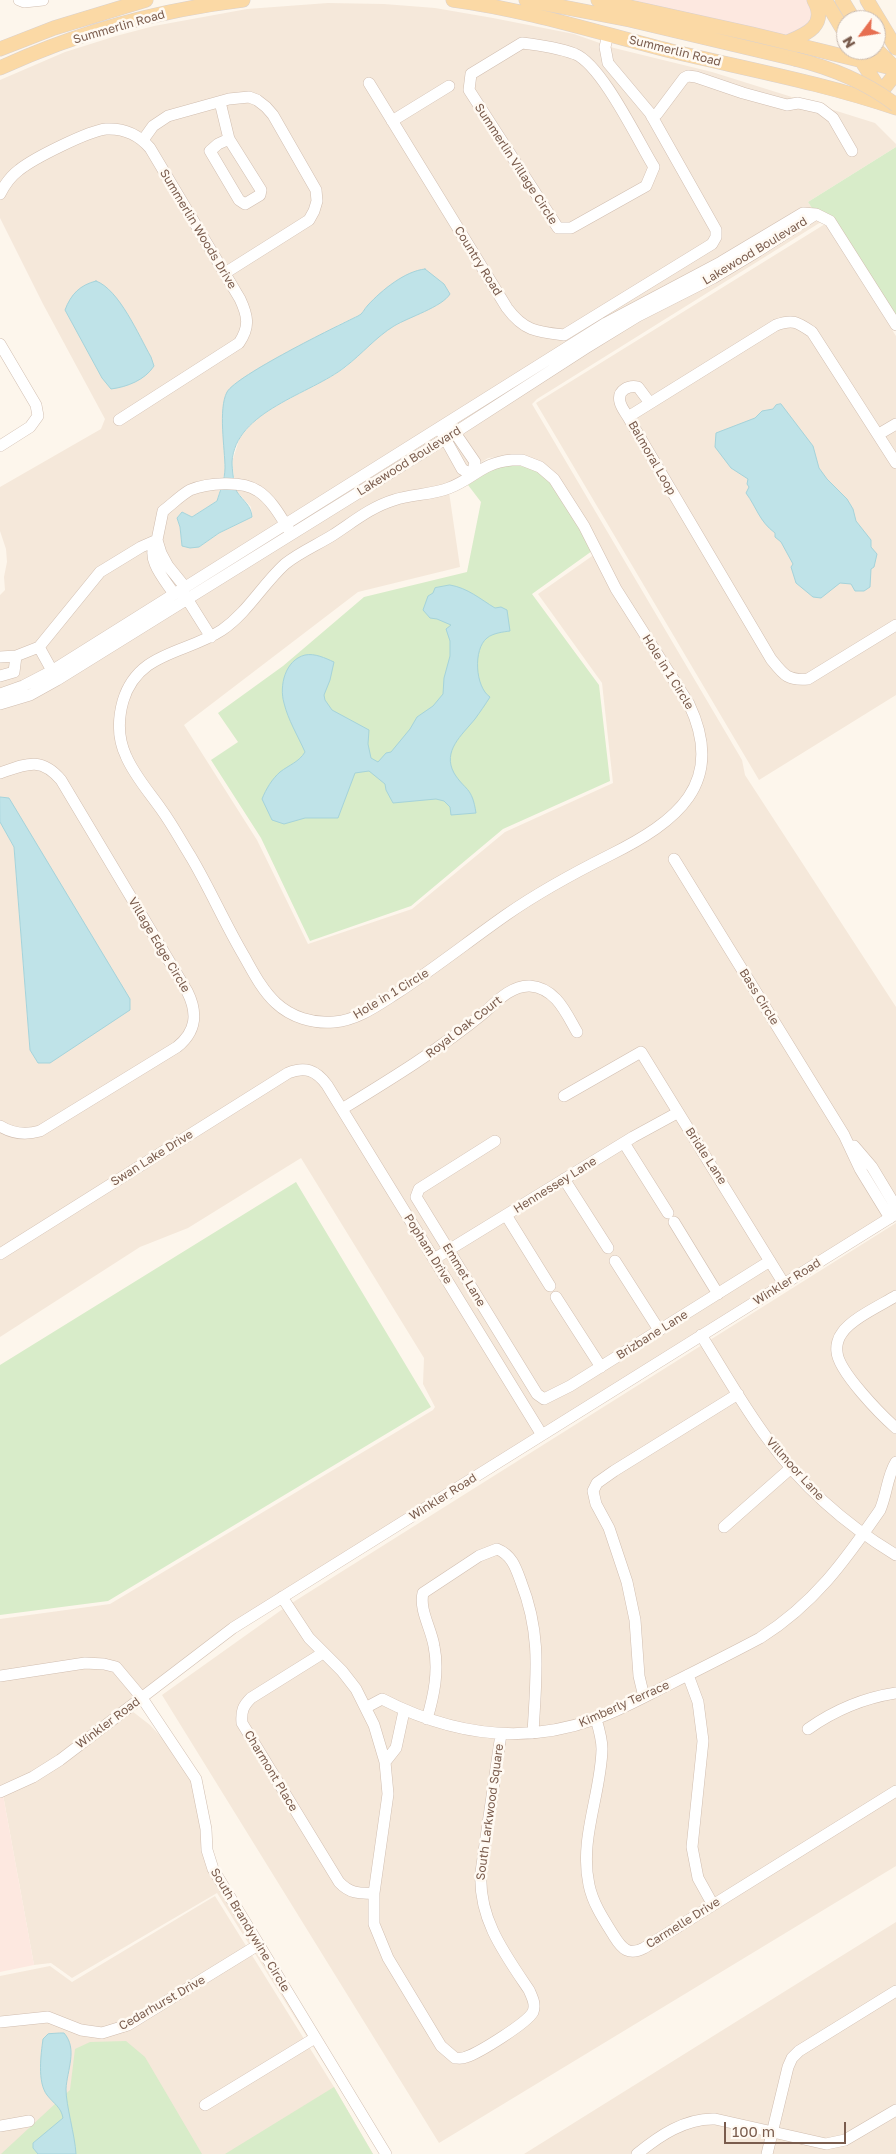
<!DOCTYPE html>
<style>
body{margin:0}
#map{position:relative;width:896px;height:2154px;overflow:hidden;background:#fdf6ec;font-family:"Golos Text",sans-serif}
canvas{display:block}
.north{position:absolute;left:836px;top:10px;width:50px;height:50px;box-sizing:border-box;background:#fffaf3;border:1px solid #cabbb1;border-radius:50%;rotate:239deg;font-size:14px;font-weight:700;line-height:20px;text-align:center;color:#7a5c4d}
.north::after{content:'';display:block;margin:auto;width:18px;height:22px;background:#e76f51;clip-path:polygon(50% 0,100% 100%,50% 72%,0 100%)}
.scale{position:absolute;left:724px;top:2122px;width:122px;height:22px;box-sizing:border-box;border:2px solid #7a5c4d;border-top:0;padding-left:6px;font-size:15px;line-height:18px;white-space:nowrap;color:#7a5c4d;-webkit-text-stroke:4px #fffaf3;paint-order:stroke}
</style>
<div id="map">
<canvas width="896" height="2154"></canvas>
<div class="north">N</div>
<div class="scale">100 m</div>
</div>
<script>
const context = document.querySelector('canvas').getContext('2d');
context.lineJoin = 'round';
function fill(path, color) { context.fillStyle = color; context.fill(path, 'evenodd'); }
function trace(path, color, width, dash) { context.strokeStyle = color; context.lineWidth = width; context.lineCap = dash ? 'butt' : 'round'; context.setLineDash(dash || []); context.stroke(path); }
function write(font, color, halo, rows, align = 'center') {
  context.font = font + ' "Golos Text",sans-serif'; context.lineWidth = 5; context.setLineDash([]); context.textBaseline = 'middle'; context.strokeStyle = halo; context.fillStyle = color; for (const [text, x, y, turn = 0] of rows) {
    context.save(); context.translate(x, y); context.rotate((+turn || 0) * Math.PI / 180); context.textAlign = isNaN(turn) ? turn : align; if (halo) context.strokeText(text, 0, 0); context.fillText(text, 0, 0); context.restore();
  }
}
const residential = new Path2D(`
 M328,3L384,4L435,8L493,18L574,34L614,48L712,72L875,123L896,144V147L808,202L821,222L537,399L532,404L742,760L745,775L896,1007V1209L279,1594L57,1757L31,1773L0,1787V1619L110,1604L433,1410L435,1407L423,1384L424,1358L301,1158L188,1228L140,1247L0,1337V822L14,847L30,1050L38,1063L10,798L0,797V595L5,590L4,577L7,562L6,549L0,531V487L101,429L105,419L43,304L0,218V80L65,52L116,36L154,26L247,9ZM367,306L407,318L384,332L346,367L332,376L274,407L255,420L240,437L232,462L236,491L251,507L252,517L219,533L199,547L182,546L180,527L177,518L182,512L192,517L217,501L225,471L224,419L227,393L340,324L361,315ZM65,310L150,373L77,329ZM516,455L541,462L595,554L538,594L602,683L613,783L505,832L412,909L308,944L257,840L184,725L358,592L460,567L449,492L456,479L488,458Z
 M825,224L896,336V695L759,780L536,403Z
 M896,1223V1866L439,2143L162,1695L287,1606Z
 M132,1711L150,1725L190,1768L211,1864L337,2078L334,2080L217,1893L72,1978L51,1963L34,1965L3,1795Z
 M215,1896L334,2087L373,2154H0V1976L50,1966L72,1982Z
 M896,1922V2154H524Z`);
const commercial = new Path2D(`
 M634,0H808L812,7V22L788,38L682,14Z
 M3,1795L34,1965L0,1972V1796Z`);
const green = new Path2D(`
 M896,147V328L828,222H821L808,202Z
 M508,465C519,466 528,466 538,471C555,481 581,532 592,551L532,594L599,685L610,781L503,829L411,906L310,941L261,838L211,760L238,742L218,713L283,666L364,597L467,572L481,502L468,485L491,470Z
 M296,1182L431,1407L108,1601L0,1615V1365Z
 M126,2041L145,2057L202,2154H1L70,2090L75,2049L90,2042Z
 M334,2087L373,2154H225Z`);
const water = new Path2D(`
 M425,269L444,284L450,294C442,307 409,317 394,326C376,337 362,354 345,367C311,394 235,411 232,462C232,469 234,486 237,492C244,502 251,505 252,517L219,533L199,547L190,548L182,546L180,527L177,518L182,512L192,517L217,501C220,491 225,479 225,468C225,449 218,409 227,392C237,375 335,327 358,316C363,314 364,309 368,305C382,290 405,271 425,269Z
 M96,281C119,289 139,336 151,357L154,366C145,380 127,387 111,389L102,378L65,310C71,294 80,285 96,281Z
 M781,404L813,446L819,468L827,479L847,499L853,509L856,521L871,540V547L877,554L874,567L871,569L870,587L864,591H855L851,584L840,583L821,598L813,597L796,583L791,567L793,564L781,542L775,537V533C759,521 757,508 746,493L749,487L747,484L748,479L731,468L715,447L716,433L755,418L762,411L773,409L776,405Z
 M450,585C468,588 480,599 495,608L501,607L507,610L510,631C503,632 493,633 487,638C473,649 475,687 490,697C485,705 480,712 475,719C462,735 442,751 454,773C465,791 472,786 476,813L451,815L450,807L444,801L436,799L393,803L386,790L385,784L369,771L355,773L338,818H305L284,824L272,820L262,799C266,789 272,779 280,772C289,765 299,762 305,752C298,736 288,720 284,703C279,686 285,660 305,655C315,653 325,658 334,662L330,680L324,695L325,700L332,710L369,730L368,744L371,758L378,762L386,753L391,752L410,729L417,717L433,706L443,694L444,678L450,656V641L446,629L451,625L437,619L430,618L423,610L428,596L433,593L435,588Z
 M0,797L9,798L130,999V1010L50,1063H38L30,1050L14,847L0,822Z
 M60,2033H64C78,2049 67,2070 66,2089C66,2106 75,2135 76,2154H38L33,2148V2143L63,2118C61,2107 54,2104 47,2095C37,2082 41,2054 43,2039L48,2034Z`);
const minor = new Path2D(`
 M19,0L24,2L43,0
 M522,43C540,45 559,48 575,54C602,65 638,141 654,167L646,186L571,228H558L469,90L471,74Z
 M369,83L507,308C524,331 537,332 564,335L712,244L716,237V230L650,113L608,63L605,47L608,34
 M220,102L229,139L261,190L260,195L245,204L239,200L210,151L218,144L229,139
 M652,117L657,114L684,78L688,76L696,77L743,93L787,105L798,103L820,108L833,118L852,151
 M392,121L449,86
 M143,140L153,126L168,116L229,99L249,97L257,100L266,107L273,115L316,190L317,201L314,211L309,220L225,273
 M0,194C5,184 11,176 19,170C34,158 88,131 106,129C124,128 139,135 150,148L240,299C248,316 250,327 239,343L119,420
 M0,344L36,405L38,416L30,427L0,446
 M628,417C625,412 621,407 620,402C617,390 629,385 638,387L650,403
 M442,433L462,469L472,475L475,462L451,427
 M879,434L896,424
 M512,460H522L540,467L554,479L584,526L616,589L689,704C727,784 676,822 610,855C574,873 539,892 506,915C469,941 435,968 397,993C378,1005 358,1020 334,1022C313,1024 291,1017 276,1003C262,990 253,972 244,956C225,924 210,889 191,857C181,841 172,824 161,809C149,792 134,775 126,756C118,739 118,719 123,701C138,651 186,654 222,630C248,612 262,585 285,564C300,552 317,545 333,535C353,522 371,507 394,500C412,494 431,495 449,488C475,478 481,463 512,460Z
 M896,463L812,332C797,322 793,319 776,325L628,417L771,659C783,674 787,681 808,679L896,625
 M156,542C145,559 165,580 174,594
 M185,587L168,566L161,553L157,540L163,511C171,505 181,495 190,490C207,483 242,480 258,491C271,499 281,517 289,530
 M184,594L211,637
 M39,647L55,676
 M0,657L16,656L39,647L100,572L141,547L157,540
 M0,676L14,672L16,656
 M0,694L23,686L50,672L606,323L721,262L803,213L816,214L830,221L896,325
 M0,704L30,695L57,680L445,439L586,348L638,316L713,278L758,251L816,214
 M0,773C26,764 41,756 61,780L187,991C198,1013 197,1031 177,1047L40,1131C26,1135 13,1134 0,1126
 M674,859L844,1135L860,1169L890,1218
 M564,1096L641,1052L784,1284
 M342,1109C391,1079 440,1049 485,1012C497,1001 512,985 530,986C556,988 566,1013 577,1032
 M495,1141L419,1189L416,1197L537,1394L544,1399L570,1386L770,1261
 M624,1143L668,1213
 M854,1146L872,1167L896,1207
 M564,1179L608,1248
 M506,1215L550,1286
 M674,1222L718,1294
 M0,1254L288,1073C305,1066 316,1070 327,1085L542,1435
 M434,1259L633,1137L677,1113
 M615,1261L659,1330
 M896,1296C881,1305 851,1319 842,1333C838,1338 836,1346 837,1352C838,1371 881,1415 896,1428
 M556,1297L601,1367
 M701,1335C723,1370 743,1406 767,1438C801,1485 846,1525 896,1555
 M724,1527L791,1468
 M282,1597L309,1638L342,1671L356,1689L374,1725L385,1762L388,1794L374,1893V1924L388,1958L441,2046L455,2058C458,2058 462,2059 466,2057C479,2053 527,2023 533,2012C536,2004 532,1997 529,1990C504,1953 478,1918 481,1872L501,1734
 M323,1653L251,1698C243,1706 241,1711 242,1723L339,1882C349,1893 359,1894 374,1893
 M688,1675L698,1702L703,1741L692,1847L698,1878L713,1905
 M0,1676L85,1663L104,1664L116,1667L142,1698L196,1779L206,1829L207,1850L213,1869L386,2154
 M644,1697L639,1676L635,1620L627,1582L609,1528L596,1504L593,1491L597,1483L614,1471L738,1394
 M367,1707L382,1699C450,1734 521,1746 595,1719C619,1711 642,1698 664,1687C696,1671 728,1655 760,1638C814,1604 844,1562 880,1510C887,1494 887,1476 896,1462
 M427,1719C434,1695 439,1671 434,1646C431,1628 419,1610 423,1593L479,1556L497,1549C512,1555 516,1568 521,1582C542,1635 536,1677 533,1733
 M596,1719C599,1729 602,1739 602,1749C601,1794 579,1839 589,1885C593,1904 604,1920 614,1936C622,1949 629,1956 644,1948L896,1791
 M808,1729C835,1710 863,1698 896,1693
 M385,1762L396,1748L404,1711
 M0,1792L33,1777L60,1760L233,1628L896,1214
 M0,2022L48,2017L81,2030L102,2033L128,2025L258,1945
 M205,2105L315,2038
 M0,2126L29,2121
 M637,2154C659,2136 685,2118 715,2119L826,2144L845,2140L896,2110
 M767,2154L788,2067L792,2058L799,2051L896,1991`);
const major = new Path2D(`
 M453,0C528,10 599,33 671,51C746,69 823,83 896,108
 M526,0L630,20L795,59
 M598,0L752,34L896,69
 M825,0L846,35
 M842,0L854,20
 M867,0L896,48
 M788,42C807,34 828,25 814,0
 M0,49L54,28L146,0
 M876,49L895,68
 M859,57L885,98
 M0,68C76,33 159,10 243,0
 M872,93L885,87L896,73`);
const majorBridge = new Path2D(`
 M795,59C832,68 866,82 896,105`);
const streetNames = [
 ["Summerlin Road",119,27,-16],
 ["Summerlin Road",675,51,14],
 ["Summerlin Village Circle",516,164,57],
 ["Summerlin Woods Drive",198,229,59],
 ["Lakewood Boulevard",755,251,-31],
 ["Country Road",478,261,58],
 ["Balmoral Loop",652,458,60],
 ["Lakewood Boulevard",409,461,-32],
 ["Hole in 1 Circle",668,672,58],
 ["Village Edge Circle",159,945,59],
 ["Hole in 1 Circle",391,994,-31],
 ["Bass Circle",759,997,58],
 ["Royal Oak Court",464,1027,-38],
 ["Bridle Lane",706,1156,57],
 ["Swan Lake Drive",152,1158,-32],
 ["Hennessey Lane",555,1185,-32],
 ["Popham Drive",428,1249,58],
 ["Emmet Lane",464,1275,59],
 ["Winkler Road",787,1282,-32],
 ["Brizbane Lane",652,1335,-32],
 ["Villmoor Lane",795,1469,48],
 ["Winkler Road",443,1497,-32],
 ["Kimberly Terrace",624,1704,-24],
 ["Winkler Road",108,1723,-37],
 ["Charmont Place",271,1771,59],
 ["South Larkwood Square",490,1812,-82],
 ["Carmelle Drive",683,1923,-32],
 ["South Brandywine Circle",250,1930,59],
 ["Cedarhurst Drive",162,2003,-30]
];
fill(residential, '#f5e8da');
fill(commercial, '#fde8e0');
fill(green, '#d8ecc9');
fill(water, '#bfe3e8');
trace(water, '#a5d3da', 1);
trace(minor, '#d1beb0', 12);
trace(major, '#dad1cd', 15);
trace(minor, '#fff', 11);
trace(major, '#fbd9a5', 14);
trace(majorBridge, '#dad1cd', 15, []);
trace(majorBridge, '#fbd9a5', 14);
write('12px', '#7a5c4d', '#fffaf3', streetNames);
</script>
